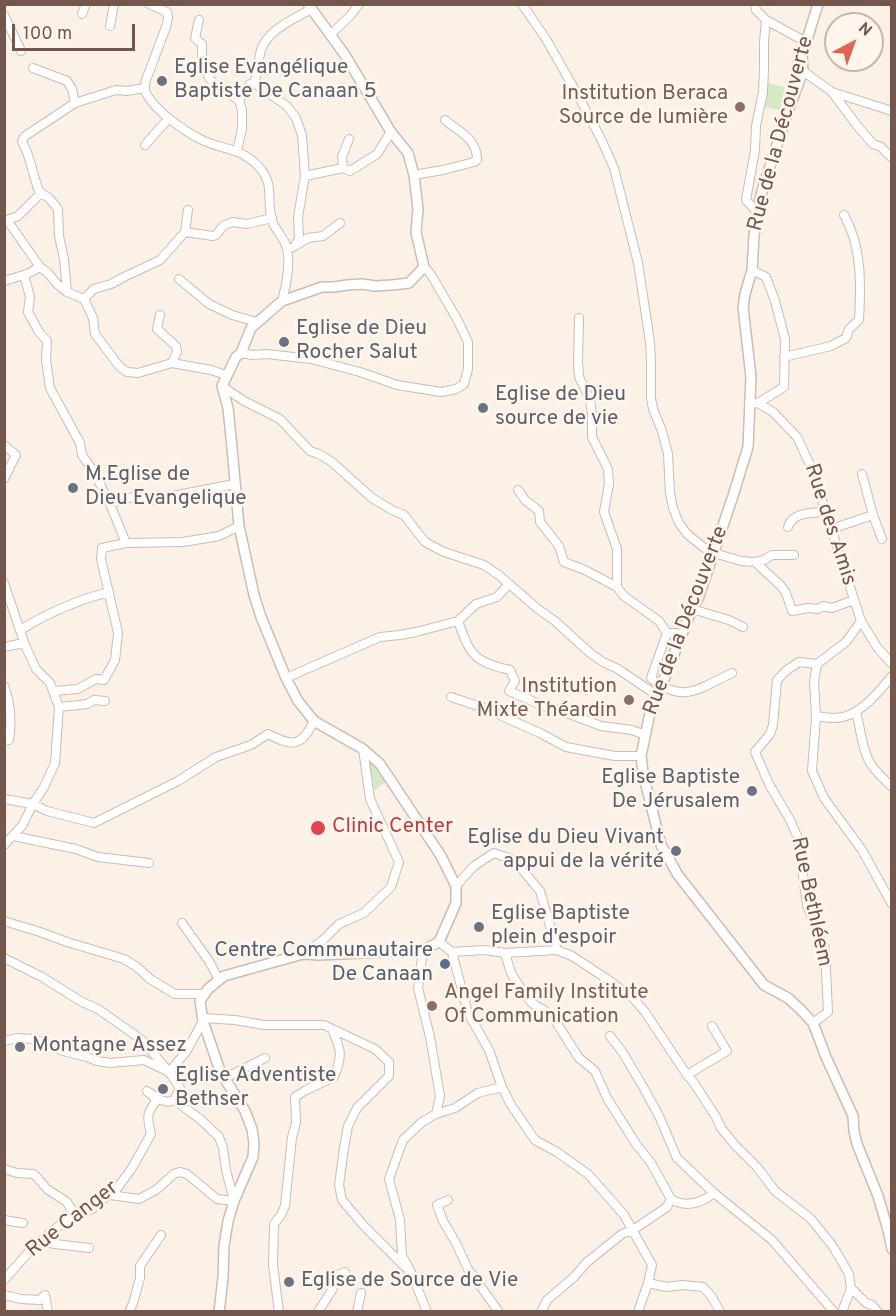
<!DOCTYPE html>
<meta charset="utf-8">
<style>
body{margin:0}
#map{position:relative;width:896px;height:1316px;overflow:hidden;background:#fbf1e7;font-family:Overpass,sans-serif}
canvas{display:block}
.frame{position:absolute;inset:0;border:6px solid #74574c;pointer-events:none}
.north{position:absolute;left:824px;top:12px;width:60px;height:60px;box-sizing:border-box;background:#fef6ed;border:2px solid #c7b6ad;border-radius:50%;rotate:41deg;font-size:16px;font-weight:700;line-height:24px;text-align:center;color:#74574c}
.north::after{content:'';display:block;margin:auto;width:21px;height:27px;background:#df6452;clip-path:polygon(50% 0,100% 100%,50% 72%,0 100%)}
.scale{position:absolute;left:12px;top:24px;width:123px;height:27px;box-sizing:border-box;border:3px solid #74574c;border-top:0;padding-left:8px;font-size:18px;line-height:21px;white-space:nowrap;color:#74574c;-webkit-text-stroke:4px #fef6ed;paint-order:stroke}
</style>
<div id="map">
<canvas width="896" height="1316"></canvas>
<div class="frame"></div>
<div class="north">N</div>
<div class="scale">100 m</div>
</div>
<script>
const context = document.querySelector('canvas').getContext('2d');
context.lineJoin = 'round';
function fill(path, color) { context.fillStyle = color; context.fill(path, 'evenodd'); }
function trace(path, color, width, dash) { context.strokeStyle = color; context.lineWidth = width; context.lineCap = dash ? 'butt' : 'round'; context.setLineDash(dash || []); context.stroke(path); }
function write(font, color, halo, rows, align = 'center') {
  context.font = font + ' Overpass,sans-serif'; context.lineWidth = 5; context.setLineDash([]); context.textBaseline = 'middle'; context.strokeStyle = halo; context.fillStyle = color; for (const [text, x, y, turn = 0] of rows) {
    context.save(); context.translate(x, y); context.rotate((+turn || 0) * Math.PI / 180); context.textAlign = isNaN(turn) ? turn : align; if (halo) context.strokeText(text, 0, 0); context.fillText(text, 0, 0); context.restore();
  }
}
const green = new Path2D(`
 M768,83L785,87L780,110L764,107Z
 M368,757L391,782L384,783L374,791Z`);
const minor = new Path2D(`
 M149,4L167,12L168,18L166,27L146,80C145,84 144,89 146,93C155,111 184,131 202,140C223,150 242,148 259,167C276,185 265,203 273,223C276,230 282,236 285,243C292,258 286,286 282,301
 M522,4L546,39L580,99L602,141L614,168L638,263L650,342L651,361V398L653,409L662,431L668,454L670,493L673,508L679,523L687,534L703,547L714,553L741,561L755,562L764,560L772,555H794
 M755,4L756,10L766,20L764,42V70L763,92L756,126L755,150L746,200L757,212
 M82,14L86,4
 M4,15L21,51
 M199,20L195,38L202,44V61L205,71L215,86L239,100L242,110V129L237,151
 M766,20L806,42
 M110,26L114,4
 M330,35L350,16L359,4
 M33,68L67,81L72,89L75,103
 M803,71L832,92L892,111
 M832,92L859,128L873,144L881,147L892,158
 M239,100L250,84L254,83
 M145,145L169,118
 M343,168L342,157L349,139
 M414,175L443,170L474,162L477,160C477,138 459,132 445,120
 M305,176L343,168L350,171L377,154L391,132
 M41,193L18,216L7,220L40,267L48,273L57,284L67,292L84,299
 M188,210L185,232L160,260L124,277L111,284L94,289L84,299L93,318L95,334L119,366L127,372L138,373L172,363L211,370L226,375L230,371
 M185,232L213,236L216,235L223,226L232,222L247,224L272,218
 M295,246L308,238L323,236L340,223
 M287,250L295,246L299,238L298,217L305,176L302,135L296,118L287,106L254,83C258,72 258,61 261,50C268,29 293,20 311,9
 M752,270L766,277L775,301L785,339L784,387L758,403
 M24,275L30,297L28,312L39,332L47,341L46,360L50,388L80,443L82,455L94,472L110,504L126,543L183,542L219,536L239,526
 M179,279L209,304L232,315L257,322
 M4,281L27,274L40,267
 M67,292L64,259L59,236L58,209L49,198L41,193L38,189L28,155L22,141L25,136L75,103L116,90L127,91L145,88
 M160,315L157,329L176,346L177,352L172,363
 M579,318L578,362L579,377L590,399L592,415V437L608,469L609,484L604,512L617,549V587L624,596L659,621L667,633
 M241,353L252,355L267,354L311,359L360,372L397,385L441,392L456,389L464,384L468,369V342L457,319L430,273L424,267
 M784,357L831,346L846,338L849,329L859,320C861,285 862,246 844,215
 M222,386L244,401L280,419L310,451L319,454L332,462L372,498L392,510L404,515L425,542L444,552L484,565L500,576L538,609L555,621L590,653L603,662L618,669L658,696
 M749,404L758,403L773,412L797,437L812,469L861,621L877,647L892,664
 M4,445L16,455L4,479
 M518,490L525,500L539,511L540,522L559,546L564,562L585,570L617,587
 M110,504C127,498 133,494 151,500L235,484
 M873,515L882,539
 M788,527C792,512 812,513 825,512
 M831,529L873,515L862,474
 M755,562L781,586L786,593L792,611L808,608L818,609L823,606L832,608L854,600
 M4,583L25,645L36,669L50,683L59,707L55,763L44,787L33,804L22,826L4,845
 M692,609L729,620L743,627
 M458,621L476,604L497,597L509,584
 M20,630C48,613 77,600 109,592
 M682,637L676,633H667L651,678C683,705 699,688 732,673
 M4,647L19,644L25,645
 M817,664L814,681L816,716L812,771L824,798L862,850L892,904
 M286,678L380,637L400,635L416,632L458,621C470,655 474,662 510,670L515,681L509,691L551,709L559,710L601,726L632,730L645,735
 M4,686C11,704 12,721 9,740
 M54,691L78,689L96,679L104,680L115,660L118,633L101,559L102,548L126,543
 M451,697L484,708L540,733L566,747L615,756H641
 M59,707L79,705L87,704L94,700L105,701
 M856,713C861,728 861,746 869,761C873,770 884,779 892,787
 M816,716C822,717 829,718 835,718C858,718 878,693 892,676
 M4,799L33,804L47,811L94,823L178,781L216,757L251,745L268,734C293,747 301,747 314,721
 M13,836L76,849L98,857L149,863
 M456,886L474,866L494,853L514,860L540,891L557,950
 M4,921L40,932L67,942L124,959L137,967L150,979L175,994H204
 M182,923L209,961L219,980
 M439,942L452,952L485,950L505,953L557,950L572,956L607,979L633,998L645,1012L687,1075L694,1083L716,1117L721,1128L735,1145L757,1167L775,1191L810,1218L832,1245L841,1260L849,1274L851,1288L866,1303L872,1305L878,1312
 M423,950L418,988L430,1037L440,1096L436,1114
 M452,952L468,1013L489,1050L502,1087L511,1105L535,1140L557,1152L588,1174L624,1215L652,1265L648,1283L638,1312
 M505,953L511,973L525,995L533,1004L544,1010L556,1022L579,1058L595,1071L607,1098L636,1144L651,1163L671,1199
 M303,954L323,940L339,924L364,913L391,887L399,862L370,799L363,749
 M4,958L42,977L82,1002L98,1009L142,1040L169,1072L180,1088L174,1100L200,1119L219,1137L223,1148L226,1170L234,1201L217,1199L187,1174L180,1172L174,1174L156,1190L139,1199L110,1195L107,1196
 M203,1018L235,1020L264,1025H324L375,1049L389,1062V1076L357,1108L348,1126L344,1148L339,1185L342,1200L364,1226L405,1267L411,1272
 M813,1023L828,1012L825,950L807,905L798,838L790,820L769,784L755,752L770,734L773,725L777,680L787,670L799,662L817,664L846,642L861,621
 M610,1036L623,1053L642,1085L659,1116L677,1158L714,1193L772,1240L834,1312
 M4,1041L17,1038L34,1039L63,1051L87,1057L97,1061L110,1063L144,1060L169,1072L186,1052L203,1021
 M687,1075L727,1051L712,1026
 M225,1078L265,1058
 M4,1169L17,1173L34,1174L47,1189L67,1202L74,1214
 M448,1200L437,1205L443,1221L456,1243L468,1269L499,1312
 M4,1220L23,1223
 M41,1241L55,1244L89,1248
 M4,1280L35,1245L74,1214L92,1209L107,1196L116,1190L132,1168L151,1134C147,1117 146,1113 157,1100L147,1091L161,1100L168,1102L174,1100
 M648,1283L667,1287L682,1285L703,1287L712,1297L720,1312
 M4,1295L21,1299L40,1300L45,1295L48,1312
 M129,1312L133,1303L140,1278V1266L161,1235
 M279,1312L273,1265L274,1224L281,1215L285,1206L292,1137L296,1123L295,1097L306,1090L334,1077C343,1055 341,1050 332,1029
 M318,1312L332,1290L338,1275L345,1272
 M357,1312L361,1293
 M427,1312L411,1272L402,1256L400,1220L389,1179L403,1140L422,1122L436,1114L455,1108L478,1093L502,1087
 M541,1312L547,1300L574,1277L586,1263L622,1234L633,1230L667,1207L671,1199C686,1208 700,1204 714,1193
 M842,1312L851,1288`);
const tertiary = new Path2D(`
 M818,4L802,56L803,71L785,120L762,191L757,212L754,236L752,270L745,294L743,307L751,377L748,447L732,499L698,599L692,609L649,717L641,756L643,773L661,845L678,875L764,985L788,998L801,1010L813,1023L826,1057L853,1116L854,1131L857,1144L878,1196L888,1230L892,1249
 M219,1312L223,1278L224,1246L228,1221L234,1201L253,1157L254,1143L252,1129L245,1111L220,1071L203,1021L200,1001L208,989L224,976L303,954L319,955L423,950L439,942L456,903V886L441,856L380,764L363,749L314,721L298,701L286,678L261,617L254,595L239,526L231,437L228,408L222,386L236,357L241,353L251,328L282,301L322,287H334L347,285L362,284L375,286L392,285L409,283L424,267L416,232L418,209L414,175L408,153L391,132L345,55L308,4`);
const markers = [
 [162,81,6,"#6b7280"],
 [740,107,6,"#8d6e63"],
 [284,342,6,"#6b7280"],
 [483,408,6,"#6b7280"],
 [73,488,6,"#6b7280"],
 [629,700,6,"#8d6e63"],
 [752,791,6,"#6b7280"],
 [318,828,8,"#e0444e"],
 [676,851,6,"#6b7280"],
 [479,927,6,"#6b7280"],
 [445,964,6,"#5c6f8a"],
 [432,1006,6,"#8d6e63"],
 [20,1047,6,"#6b7280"],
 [163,1089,6,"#6b7280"],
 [289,1282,6,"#6b7280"]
];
const worshipNames = [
 ["Eglise Evangélique",174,69],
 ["Baptiste De Canaan 5",174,93],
 ["Eglise de Dieu",296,330],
 ["Rocher Salut",296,354],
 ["Eglise de Dieu",495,396],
 ["source de vie",495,420],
 ["M.Eglise de",85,476],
 ["Dieu Evangelique",85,500],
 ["Eglise Baptiste",740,779,"right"],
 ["De Jérusalem",740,803,"right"],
 ["Eglise du Dieu Vivant",664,839,"right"],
 ["appui de la vérité",664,863,"right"],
 ["Eglise Baptiste",491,915],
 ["plein d'espoir",491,939],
 ["Montagne Assez",32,1047],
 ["Eglise Adventiste",175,1077],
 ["Bethser",175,1101],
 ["Eglise de Source de Vie",301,1282]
];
const educationNames = [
 ["Institution Beraca",728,95],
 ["Source de lumière",728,119],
 ["Institution",617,688],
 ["Mixte Théardin",617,712],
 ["Angel Family Institute",444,994,"left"],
 ["Of Communication",444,1018,"left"]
];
const streetNames = [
 ["Rue de la Découverte",782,134,-75],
 ["Rue des Amis",829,525,72],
 ["Rue de la Découverte",687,621,-69],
 ["Rue Bethléem",810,902,78],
 ["Rue Canger",73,1220,-38]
];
const healthNames = [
 ["Clinic Center",332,828]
];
const serviceNames = [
 ["Centre Communautaire",433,952],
 ["De Canaan",433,976]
];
fill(green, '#d7e8c6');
trace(minor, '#cfbbb0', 10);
trace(tertiary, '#cfbbb0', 12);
trace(minor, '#fff', 8);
trace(tertiary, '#fff', 9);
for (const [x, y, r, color] of markers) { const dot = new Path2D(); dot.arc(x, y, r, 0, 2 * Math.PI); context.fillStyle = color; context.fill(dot); trace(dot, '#fef6ed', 2); }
write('21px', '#5b616d', '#fef6ed', worshipNames, 'left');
write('21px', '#785e54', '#fef6ed', educationNames, 'right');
write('21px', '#74574c', '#fef6ed', streetNames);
write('21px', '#be3a42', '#fef6ed', healthNames, 'left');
write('21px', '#4e5e75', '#fef6ed', serviceNames, 'right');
</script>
